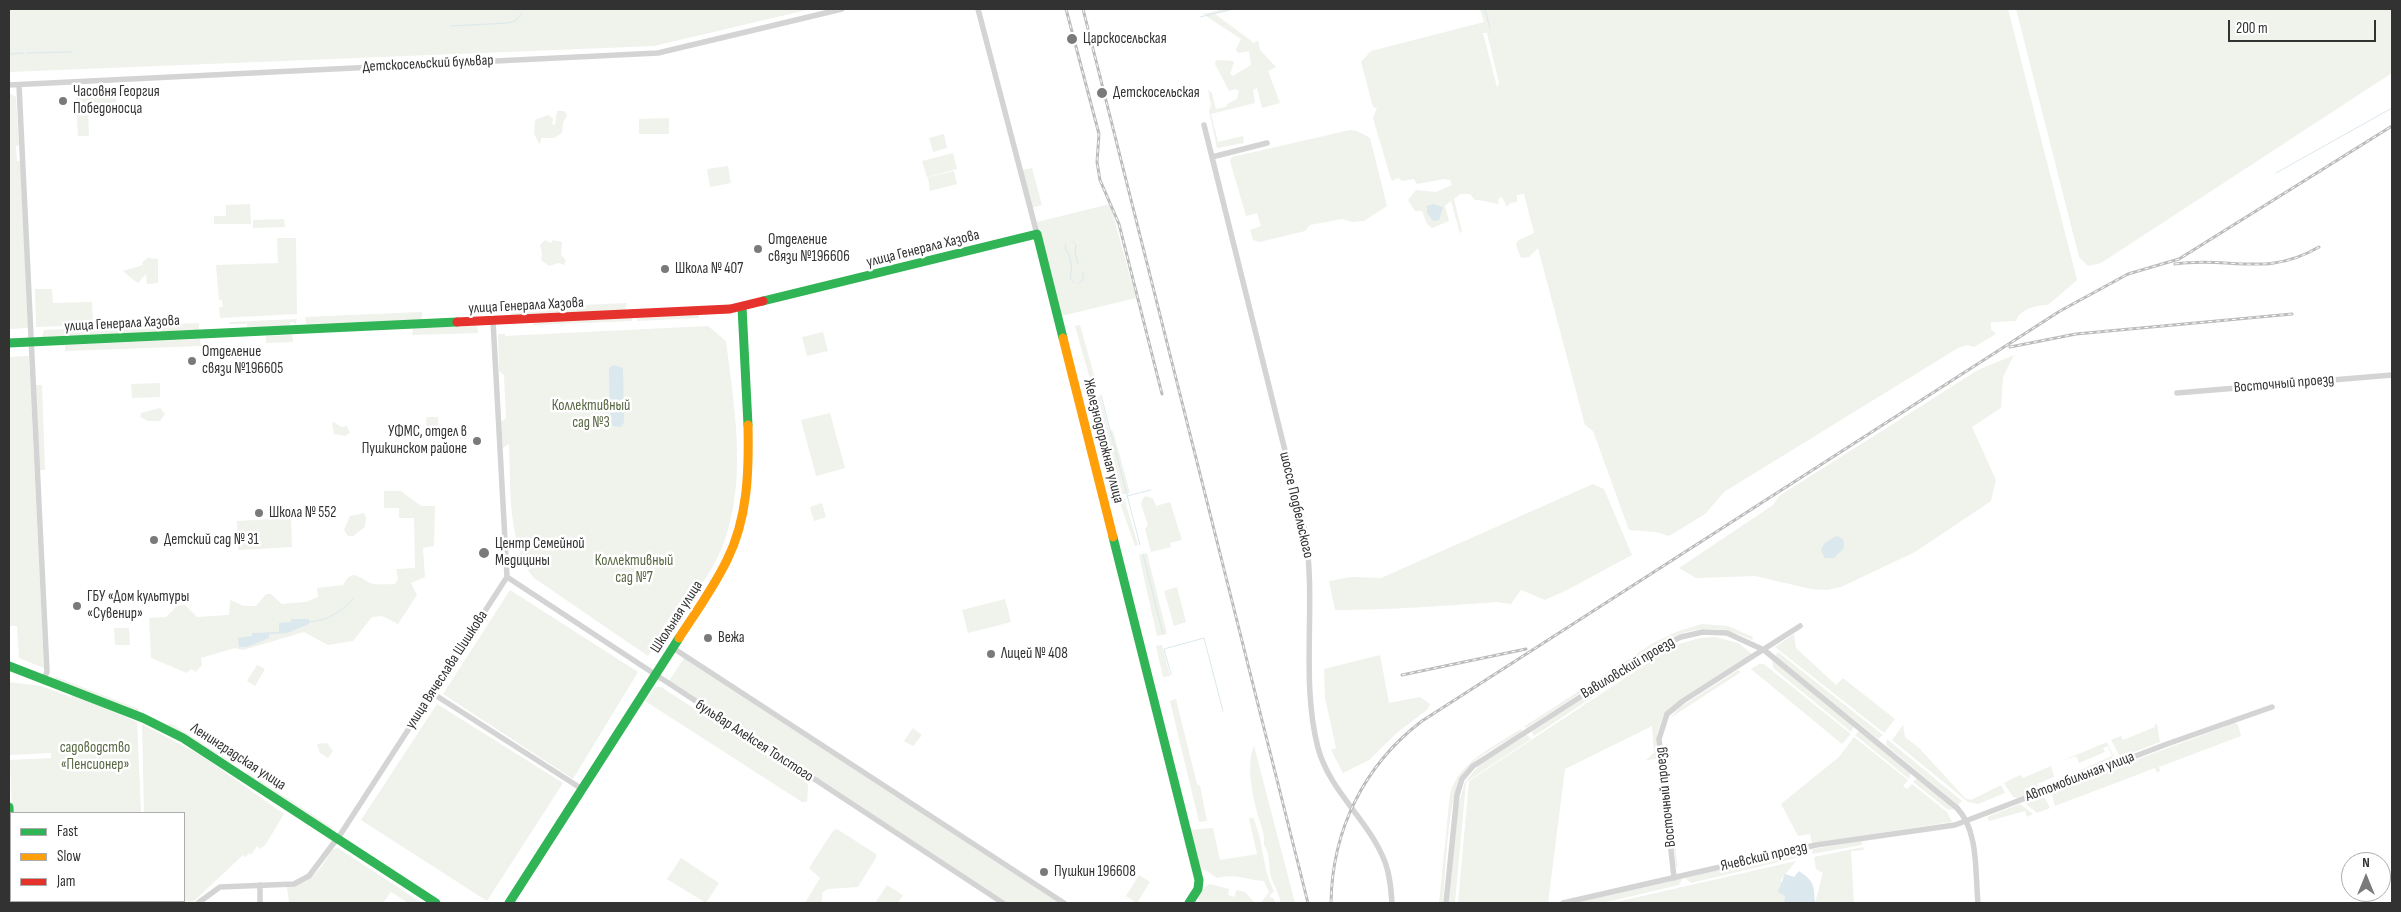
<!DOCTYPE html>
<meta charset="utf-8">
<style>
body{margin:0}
#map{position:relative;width:2401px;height:912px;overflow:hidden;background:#fff;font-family:"Sofia Sans Condensed",sans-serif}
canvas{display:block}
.frame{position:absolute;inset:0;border:10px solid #323232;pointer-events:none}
.legend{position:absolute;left:10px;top:812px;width:175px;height:90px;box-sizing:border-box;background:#fff;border:1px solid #adadad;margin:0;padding:6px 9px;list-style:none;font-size:15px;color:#323232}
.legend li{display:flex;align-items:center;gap:10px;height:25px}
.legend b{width:25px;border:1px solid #adadad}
.north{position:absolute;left:2341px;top:852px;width:50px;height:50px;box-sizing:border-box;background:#fff;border:1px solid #adadad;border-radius:50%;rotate:0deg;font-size:14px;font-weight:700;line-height:20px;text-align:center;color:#323232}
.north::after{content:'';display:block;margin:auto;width:18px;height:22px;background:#7a7a7a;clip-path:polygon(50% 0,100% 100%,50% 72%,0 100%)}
.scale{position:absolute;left:2228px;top:20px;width:148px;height:22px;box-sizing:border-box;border:2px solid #323232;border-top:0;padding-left:6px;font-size:15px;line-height:18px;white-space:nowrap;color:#323232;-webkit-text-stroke:4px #fff;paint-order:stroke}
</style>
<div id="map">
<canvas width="2401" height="912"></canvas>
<div class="frame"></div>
<ul class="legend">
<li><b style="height:6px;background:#30b455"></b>Fast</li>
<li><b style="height:6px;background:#ff9f0a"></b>Slow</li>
<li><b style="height:6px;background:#e5322d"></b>Jam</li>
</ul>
<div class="north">N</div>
<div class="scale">200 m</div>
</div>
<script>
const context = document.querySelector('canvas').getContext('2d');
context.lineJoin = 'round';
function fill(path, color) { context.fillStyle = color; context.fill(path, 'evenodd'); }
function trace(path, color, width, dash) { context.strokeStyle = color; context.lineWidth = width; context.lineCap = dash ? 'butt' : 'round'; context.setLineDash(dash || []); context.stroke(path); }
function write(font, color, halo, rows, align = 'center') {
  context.font = font + ' "Sofia Sans Condensed",sans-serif'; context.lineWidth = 5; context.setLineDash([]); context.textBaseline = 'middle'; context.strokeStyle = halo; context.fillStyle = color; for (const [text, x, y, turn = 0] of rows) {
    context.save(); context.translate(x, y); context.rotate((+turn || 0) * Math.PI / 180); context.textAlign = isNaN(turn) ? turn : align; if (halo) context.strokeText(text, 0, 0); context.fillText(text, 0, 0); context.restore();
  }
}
const green = new Path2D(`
 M9,9H811L654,46L9,72Z
 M1225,9H1236L1215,14L1254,43L1258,40L1260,50L1276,67L1268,71L1280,103L1262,108L1257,88L1253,90L1255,103L1211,114L1218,142L1243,136L1244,143L1217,148L1209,111L1211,105L1208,90L1212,93L1216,109L1226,107L1227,104L1237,99L1239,91L1236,89L1229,91L1215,64L1216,60L1233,61L1234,62L1230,74L1233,76L1251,65L1249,51L1238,53L1236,49L1241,39L1203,14Z
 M1480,9H2008L2077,280L2048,305C2036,305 2020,309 2016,321L1991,322V329L1996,334L1974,347L1967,345L1958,348L1724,492L1705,514L1669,536L1656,532L1629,530L1593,431L1585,425L1538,248L1529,257L1521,258L1516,245L1517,241L1534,233L1524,194L1517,195V202L1510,203L1507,207L1502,197L1498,199L1499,204C1491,203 1484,200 1475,200L1470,194H1460L1454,199L1462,232L1460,233L1451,201L1445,206L1449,221L1432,228L1427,224L1422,211H1415L1408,200L1416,190L1436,192L1452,185L1450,180L1444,179L1417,184L1414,179L1403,181L1398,178L1392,181L1390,176L1373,118L1377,108L1373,107L1361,62L1371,51L1484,22ZM1483,33H1487L1499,83L1497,87Z
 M2016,9H2392V73L2101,263L2088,266L2079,257Z
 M11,94L16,97L19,145L16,146L17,161H20L28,328L9,329V95Z
 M116,97V108L88,109L89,136H78L76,98Z
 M557,111H564L567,115L563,123L562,133L554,138H541L540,145L534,134L535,120L548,115L553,119L552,124L555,125Z
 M669,118V134H639V119Z
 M1350,130L1357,131L1370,138L1387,206L1364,221L1353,222L1342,219L1310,225L1305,231L1260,242L1253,240L1250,230L1261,226L1257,213L1246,216L1230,161L1232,157Z
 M944,134L947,148L933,152L929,138Z
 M953,153L957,169L927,177L922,161Z
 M728,166L731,183L710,187L707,169Z
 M1032,168L1042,205L1031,208L1022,170Z
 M954,171L957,184L930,191L928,177Z
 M250,204L251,224H214V216H226V205Z
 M1110,204L1136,298L1061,316L1037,222Z
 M284,219L285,227L253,228V220Z
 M277,238H296L297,314L220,318L219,307H223L222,300H219L216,265L278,263Z
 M545,240L551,243L553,240L562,242L561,255L566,260L564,265L559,263L549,266L541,260L542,253L540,245Z
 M147,258L158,259V283L147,284L146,274L138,283L136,282L123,271L143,265L142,263Z
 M35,289H52L53,303L92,302L93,325L36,327Z
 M627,303L625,310L511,316V308Z
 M422,312V320L306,324L305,317Z
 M699,315V318L637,321V318Z
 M632,318V321L533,325V322Z
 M297,319L295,326L294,322H290V326L247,327V324H229V322Z
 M199,323V330L42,337L44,330Z
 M1080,325L1098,389L1093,390L1075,326Z
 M477,326L478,333L412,335L413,328Z
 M708,326L726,341C734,407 747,475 725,539C715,571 691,597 674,625L666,629L648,656L534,578C507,546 511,484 509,444L503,448L501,422L506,418L504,375L499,371L498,334H505V336Z
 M823,332L828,351L807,356L802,337Z
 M292,335L293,342L266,343V336Z
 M200,339L201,346L65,351V345Z
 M2014,355L2003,377L2001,408L1972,427L1996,480L1991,501L1915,552L1841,587L1827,590L1811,589L1755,576L1696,578L1679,568L1773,505L1779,496L1978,370Z
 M29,356L44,668L19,658L17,626H9V357Z
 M160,383V397L132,398L131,384Z
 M36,385H42L45,470H39Z
 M1100,396L1109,429L1113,431L1130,493L1120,495L1093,398Z
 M160,408L165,414L160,421H148L140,417L141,413Z
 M830,413L845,468L816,476L801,420Z
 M426,417H438L439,435L427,436Z
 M334,422L341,427L347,426L350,433L345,436L334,434L332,424Z
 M1593,484L1604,489L1632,555L1567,590L1545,600L1521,590L1511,604L1496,602C1442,606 1389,610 1335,610L1329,581L1352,577L1381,578Z
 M384,491H401L421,506H435L434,546L423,548L425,577L411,583L417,595L398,624L382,616L372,617L353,641L328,645L304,632L243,650L235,648L201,658L202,665L196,672L191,669L187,673L151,658L149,618L166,617L178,605H185L197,617L229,615L230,600L244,606H256L266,594H271L282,604L306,602L318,597L317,588L343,585C354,565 361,582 374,584C380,585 388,584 395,584L398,579L396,569L415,568L414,518H399V508H384Z
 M1146,496L1153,499L1156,506L1170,502L1182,540L1170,543L1171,547L1151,552L1145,529L1148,525L1141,504L1143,498Z
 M1124,498L1138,545L1135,546L1119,500Z
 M822,503L826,517L814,521L810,507Z
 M364,513L366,518L365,527L353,536H348L344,530L350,516Z
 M291,518L292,547L238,550L237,521Z
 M1147,553L1167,634L1157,636L1139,555Z
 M1177,587L1186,622L1174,626L1164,591Z
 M510,590L638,672L573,779L443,694Z
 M1005,599L1011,622L968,633L962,610Z
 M1702,624L1728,626L1753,637L1752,640C1715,622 1692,627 1657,644L1526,728L1525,726L1655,642L1676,632Z
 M114,628H129L130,645H115Z
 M1794,634L1796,648L1836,685L1843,678L1895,719L1884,733L1775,647Z
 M1715,637L1738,643L1752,654L1671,707L1663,716L1657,734L1656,759L1646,760L1654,753L1652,726L1565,769L1548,903H1458L1469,781L1675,645L1700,638Z
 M1674,643L1534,736L1532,733L1533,731L1656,651Z
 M1162,645L1170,676L1163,677L1156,646Z
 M1778,652L1883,735L1878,739L1775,656Z
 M1380,655L1389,703L1420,697L1430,704L1427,710L1398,732L1369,760L1343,773L1331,750L1336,748L1325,698L1324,669Z
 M684,658L1059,903H1008L669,681Z
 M1772,660L1854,726L1851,732L1773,668Z
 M1759,664H1764L1851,734L1842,744L1751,669Z
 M257,665L265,669L255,686L247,681Z
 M1738,670L1741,672L1670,718L1679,708Z
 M56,677L139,709L137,712L55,680Z
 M9,682L41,686L71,697L72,694L137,722L141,813H12L10,760L51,758V753L10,755Z
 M655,687H661L806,781L808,785L807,802H802L645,701Z
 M1176,699L1197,784L1200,786L1207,821L1199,822L1170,701Z
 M437,704L563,783L487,901L361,820Z
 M170,723L232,762L231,764L168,725Z
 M2235,723L2238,725L2241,736L2159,767L2160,771L2157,773L2155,768L2055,806L2052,795L2055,790Z
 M142,724L202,756L284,814L266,844L260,849L257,846L251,855L250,853L245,857L243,855L192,903H17V901H184V813H144Z
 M2157,724L2160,742L2124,756L2119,755L2111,740L2121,736L2123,740L2155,727L2154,725Z
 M1903,725L1905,737L1919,748L1965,798L1971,800L2001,785L2005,793L1978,804L1968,802L1892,740Z
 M913,728L922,735L913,746L904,741Z
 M1521,729L1522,731C1504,743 1479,754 1465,771C1447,792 1446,873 1443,903H1439L1450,794C1459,761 1494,747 1521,729Z
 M1859,731L1911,773L1909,779L1855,735Z
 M1527,735L1531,739L1466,782L1455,903H1449L1458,806L1465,782L1479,765Z
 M1854,737L1908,780L1903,786L1907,789L1912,784L1947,812L1952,822L1812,843L1810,834L1798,836L1781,804L1839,757Z
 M1887,739L1962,801L1958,805L1886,745Z
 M2107,742L2113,755L2111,761L2071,776H2067L2112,756L2108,746L2103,748L2105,752L2079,763L2076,756L2059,762Z
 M327,743L333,751L328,758L320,753L317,744Z
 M1254,746L1295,903H1281C1279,894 1274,885 1271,877C1268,867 1271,854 1264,845C1265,833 1260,823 1257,812C1252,793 1246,764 1254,746Z
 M2051,766L2054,777L2037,784L2039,789L2018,798L2013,797L2004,783L2020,775L2023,778Z
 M247,772L333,828L331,830L246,774Z
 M1669,777L1677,864L1678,866L1676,867L1666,780Z
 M1916,779H1919L1954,809L1948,810L1913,782Z
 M2038,796L2045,798L2050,808L2037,813L2025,803Z
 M2020,804L2033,814L2027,817L2025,811L1989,821L1987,817Z
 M1249,818H1253C1264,842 1262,868 1274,891L1269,896L1274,899L1275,903H1261L1269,892L1264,881C1247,880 1234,873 1217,878L1199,866L1190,830L1213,828L1220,860L1257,854Z
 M837,829L876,854V858L858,887L827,889L822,893V903H805L820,878L809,868L833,831Z
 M1862,841V845L1812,854L1813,849Z
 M1863,847L1864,850L1851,851L1854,903H1815L1823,873L1816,869L1814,857Z
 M338,848L422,903H408L391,892L383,903H286L289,902L287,887C312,885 321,867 333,849Z
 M1801,851L1806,852L1808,855L1691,883L1685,878Z
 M681,858L719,883L706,903L667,879Z
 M1796,861L1781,880L1785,896L1784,903H1612Z
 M1139,875L1150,882L1137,903L1126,896Z
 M1683,878L1679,885L1602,903H1575Z
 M1210,884L1229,889L1228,895L1235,897L1236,890L1245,892L1255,903H1201L1197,898L1206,886Z
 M887,885L903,895L898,903H875Z`);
const water = new Path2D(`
 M1433,204L1443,207L1439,220L1433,221L1427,213V206Z
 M614,365L623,368L624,422L621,427L612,426L610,424L609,368Z
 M1837,536L1843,539L1844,548L1834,558H1825L1821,551C1823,542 1829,540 1837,536Z
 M291,619H309V624L287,633L269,634V638L247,647H239L238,638L252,636V633L279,632V623L291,622Z
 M1799,871C1815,882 1814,886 1815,903H1784L1785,896L1778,892L1785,874L1794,877Z`);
const stream = new Path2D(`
 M1485,9L1490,29
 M1200,17L1233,9
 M451,26L508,23L515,21L522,13
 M27,53L72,52
 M9,54L23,53
 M2276,173L2392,108
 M1072,241L1076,245L1075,252L1078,264
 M1066,244L1065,248C1071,256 1073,268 1070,278L1073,282
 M1079,283L1083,280V273
 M1101,395L1140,545
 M1127,496L1151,490
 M1143,554L1163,634
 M309,622C328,621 342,611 354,598
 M1171,674L1164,649L1204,638L1223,711`);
const street = new Path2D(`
 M978,9L1037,234
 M9,85L658,53L842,9
 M19,85L47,672L44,679
 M1204,125L1305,531C1317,602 1300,679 1318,748C1330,792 1369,820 1385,862C1390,875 1391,889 1392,903
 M1212,157L1267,143
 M2177,393L2392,375
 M507,577L1003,903
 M673,648L1064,903
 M432,693L582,789
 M1674,878L1659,739L1667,714L1683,701L1800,626
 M198,903L220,887L294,884L309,876L342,832L507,577L493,321
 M260,903V885
 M1446,903L1457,795L1462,779L1473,766L1655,649L1681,637L1703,632L1727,633L1764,650L1957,808C1979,831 1975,873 1978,903
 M1563,903L1816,845L1955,825L2167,744L2272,707`);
const fast = new Path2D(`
 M763,301L1037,234L1063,338
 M742,307L748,425
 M9,343L457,322
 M1113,537L1199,880L1198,889L1189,903
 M9,666L143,718L183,738L436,903
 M9,807L11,857
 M13,901L14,903
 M509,903L679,638`);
const slow = new Path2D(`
 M1063,338L1113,537
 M679,638C696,612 714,587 727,560C748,518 749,471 748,425`);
const jam = new Path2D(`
 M457,322L730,309L763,301`);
const rail = new Path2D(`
 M1066,9L1099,134L1097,162L1100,180L1119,224L1162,394
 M1083,9L1308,903
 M2175,264C2230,256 2266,278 2319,247
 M2010,347L2076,334L2292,314
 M1402,675L1526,649
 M1331,903C1332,830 1364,765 1422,721L2060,311L2128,274L2179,259L2392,126`);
const markers = [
 [1072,39,6,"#7a7a7a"],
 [1102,93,6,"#7a7a7a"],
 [63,101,5,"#7a7a7a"],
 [758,249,5,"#7a7a7a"],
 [665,269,5,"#7a7a7a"],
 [192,361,5,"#7a7a7a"],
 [477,441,5,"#7a7a7a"],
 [259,513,5,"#7a7a7a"],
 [154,540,5,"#7a7a7a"],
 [484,553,6,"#7a7a7a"],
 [77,606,5,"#7a7a7a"],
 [708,638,5,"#7a7a7a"],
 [991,654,5,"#7a7a7a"],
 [1044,872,5,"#7a7a7a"]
];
const poiNames = [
 ["Царскосельская",1083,39],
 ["Часовня Георгия",73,92],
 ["Победоносца",73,109],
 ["Детскосельская",1113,93],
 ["Отделение",768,240],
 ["связи №196606",768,257],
 ["Школа № 407",675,269],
 ["Отделение",202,352],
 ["связи №196605",202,369],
 ["УФМС, отдел в",467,432,"right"],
 ["Пушкинском районе",467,449,"right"],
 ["Школа № 552",269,513],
 ["Детский сад № 31",164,540],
 ["Центр Семейной",495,544],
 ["Медицины",495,561],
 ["ГБУ «Дом культуры",87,597],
 ["«Сувенир»",87,614],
 ["Вежа",718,638],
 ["Лицей № 408",1001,654],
 ["Пушкин 196608",1054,872]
];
const streetNames = [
 ["Детскосельский бульвар",428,64,-3],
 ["улица Генерала Хазова",923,249,-14],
 ["улица Генерала Хазова",526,306,-3],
 ["улица Генерала Хазова",122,324,-3],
 ["Восточный проезд",2284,384,-5],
 ["Железнодорожная улица",1103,441,76],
 ["шоссе Подбельского",1296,505,77],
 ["Школьная улица",677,617,-57],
 ["Вавиловский проезд",1628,668,-31],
 ["улица Вячеслава Шишкова",447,670,-57],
 ["бульвар Алексея Толстого",754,741,33],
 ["Ленинградская улица",238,757,33],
 ["Автомобильная улица",2080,777,-21],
 ["Восточный проезд",1666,797,-96],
 ["Ячевский проезд",1764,857,-13]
];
const parkNames = [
 ["Коллективный",591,406],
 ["сад №3",591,423],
 ["Коллективный",634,561],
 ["сад №7",634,578],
 ["садоводство",95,748],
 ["«Пенсионер»",95,765]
];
fill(green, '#f0f2ec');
fill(water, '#dbe8ed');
trace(stream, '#dbe8ed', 1);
trace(street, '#d4d4d4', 5.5);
trace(fast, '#30b455', 9);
trace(slow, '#ff9f0a', 9);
trace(jam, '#e5322d', 9);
trace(rail, '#bcbcbc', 3);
trace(rail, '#fff', 1, [4]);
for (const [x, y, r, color] of markers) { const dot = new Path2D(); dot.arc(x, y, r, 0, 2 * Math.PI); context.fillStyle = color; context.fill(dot); trace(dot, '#fff', 2); }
write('15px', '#323232', '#fff', poiNames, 'left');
write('15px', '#323232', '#fff', streetNames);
write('15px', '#596844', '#fff', parkNames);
</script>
